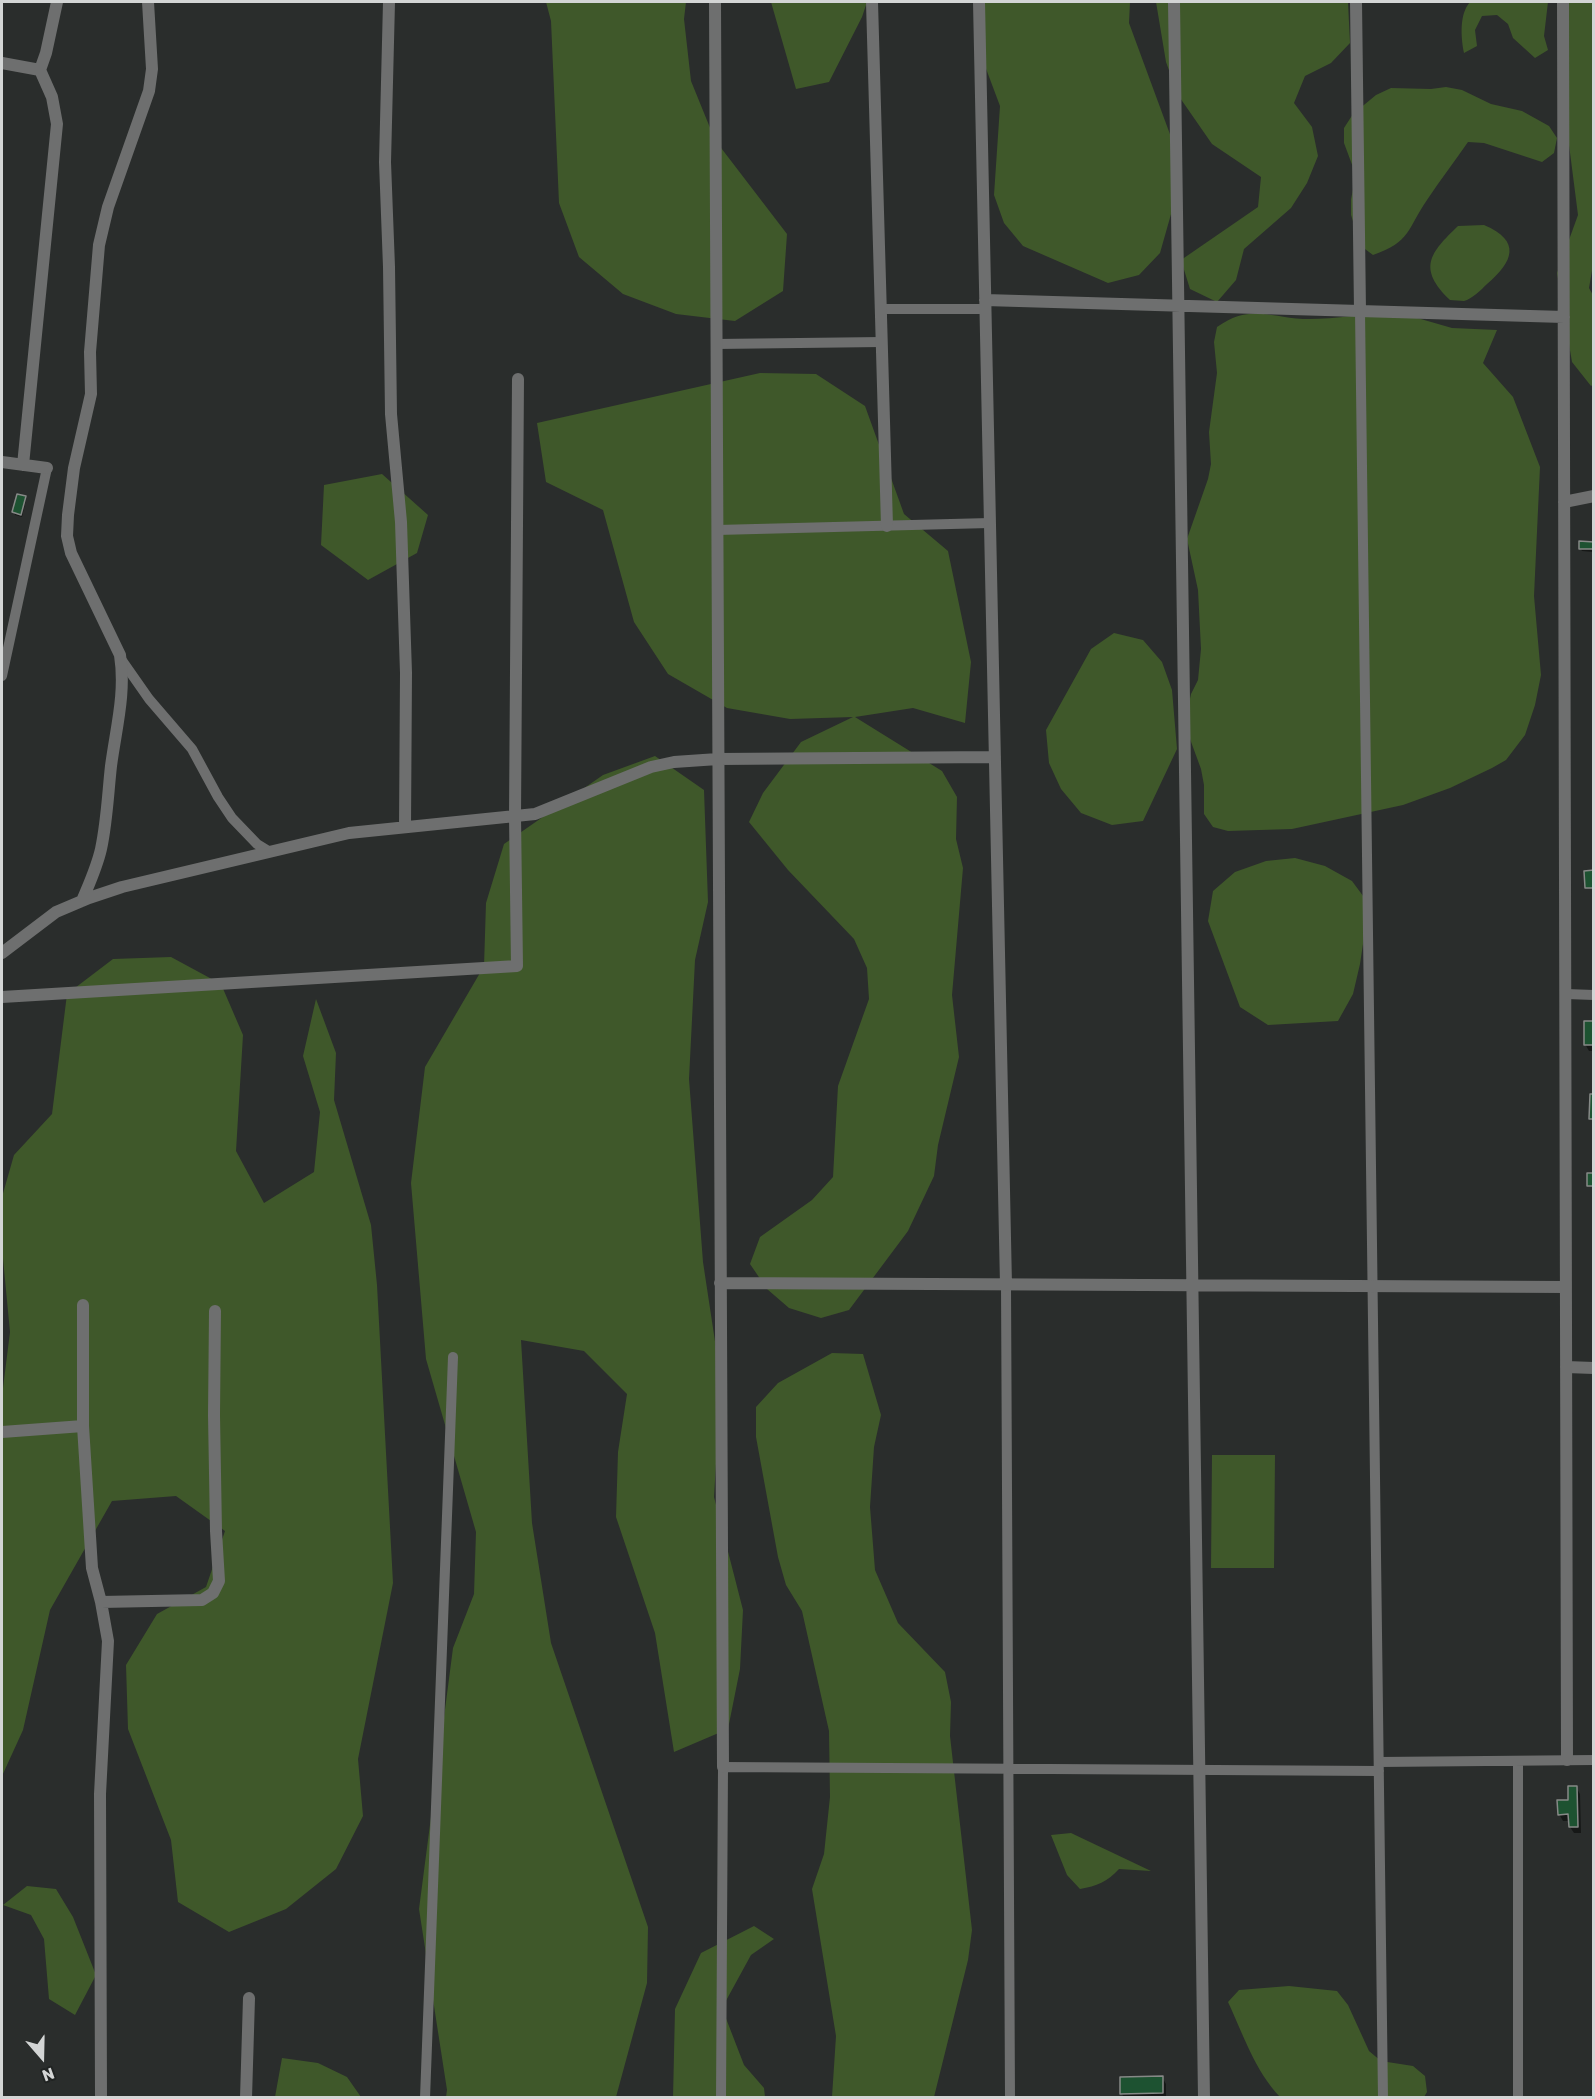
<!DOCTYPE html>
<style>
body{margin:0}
#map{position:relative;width:1595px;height:2099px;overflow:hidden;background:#2a2d2c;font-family:Rubik,sans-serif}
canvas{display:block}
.frame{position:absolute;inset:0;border:3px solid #d3d5d5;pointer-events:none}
.north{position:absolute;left:12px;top:2027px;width:60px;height:60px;-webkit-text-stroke:4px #202322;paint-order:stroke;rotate:160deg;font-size:16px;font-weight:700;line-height:24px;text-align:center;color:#d3d5d5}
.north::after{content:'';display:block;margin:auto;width:21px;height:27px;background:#d3d5d5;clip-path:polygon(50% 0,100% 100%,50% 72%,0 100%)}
</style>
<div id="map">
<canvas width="1595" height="2099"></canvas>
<div class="frame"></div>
<div class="north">N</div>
</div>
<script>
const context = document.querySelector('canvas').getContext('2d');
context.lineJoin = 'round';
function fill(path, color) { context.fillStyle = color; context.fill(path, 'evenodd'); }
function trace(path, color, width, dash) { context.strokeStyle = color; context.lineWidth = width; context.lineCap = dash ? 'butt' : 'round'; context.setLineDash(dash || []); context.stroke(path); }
const green = new Path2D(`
 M546,2H686L684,19L691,81L715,140L787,234L783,291L735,321L676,314L623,294L579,257L559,203L551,21Z
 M771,2H867L862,17L829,82L796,89Z
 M978,2H1130L1129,23L1171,137L1177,193L1160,253L1139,275L1108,283L1023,246L1004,223L994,195L1000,106L979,50Z
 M1156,2H1348L1350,43L1331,63L1305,76L1294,103L1312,127L1318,156L1307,183L1291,208L1244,249L1236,280L1217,302L1190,289L1181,260L1258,207L1261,177L1212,144L1178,95L1166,62Z
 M1470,2H1548L1544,36L1548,50L1535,58L1513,38L1508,24L1497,15L1482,16L1475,30L1477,46L1464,53C1461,38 1459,14 1470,2Z
 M1565,2H1593L1594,259L1589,288L1594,297V384L1591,386L1572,362L1557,273L1578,215L1559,67Z
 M1446,87L1462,90L1491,104L1522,111L1549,126L1557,138L1554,153L1542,162L1484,143L1468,142C1455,161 1440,180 1427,200C1407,229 1411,242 1373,255L1361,246L1351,215V199L1354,185V170L1344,143V128L1353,114L1376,95L1391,88L1431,89Z
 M1484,225C1522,241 1513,262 1487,284C1481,290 1472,299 1464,301C1460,301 1454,300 1450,300C1417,268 1430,253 1458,226Z
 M1393,311L1452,328L1497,330L1483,363L1513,397L1540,467L1534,596L1541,675L1535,705L1525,735L1506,760L1492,768L1450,788L1403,805L1292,829L1228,831L1213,827L1204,814V785L1201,769L1190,739L1188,708L1191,694L1198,680L1201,649L1198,590L1187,539L1208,479L1211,464L1209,432L1217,373L1214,342L1217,327C1250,304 1268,317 1303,319C1329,320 1366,314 1393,311Z
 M760,373L816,374L865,406L904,514L948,551L971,662L965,723L913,708L855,717L942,771L957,797L956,839L963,868L952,995L959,1057L938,1145L934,1176L908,1231L849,1310L821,1318L789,1308L767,1289L750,1264L760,1237L812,1200L833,1177L838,1086L869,999L867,968L854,939L788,870L749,822L763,793L801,742L853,717L790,719L727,708L668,674L634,622L603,510L546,482L537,423Z
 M382,474L428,515L417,553L368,580L321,545L324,485Z
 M1114,633L1143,640L1162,662L1172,690L1177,749L1143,821L1112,825L1081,813L1061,789L1049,763L1046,730L1091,649Z
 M655,756L704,790L708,902L695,960L689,1079L703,1262L721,1381L714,1497L743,1610L740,1669L728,1729L674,1752L655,1633L616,1517L618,1452L627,1394L584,1351L521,1340L532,1523L551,1643L648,1927L647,1983L616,2097H446L447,2090L419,1909L453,1648L474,1594L476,1532L426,1359L411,1183L425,1067L484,966L486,903L504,844L603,775Z
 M1295,858L1325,866L1352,881L1369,904L1360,964L1353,994L1338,1021L1268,1025L1240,1007L1208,921L1213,891L1235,872L1266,861Z
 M171,957L221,984L243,1035L236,1151L264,1203L314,1172L320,1112L303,1056L316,999L336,1053L334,1100L371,1225L377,1285L393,1583L358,1759L363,1816L336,1869L286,1909L229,1932L178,1902L171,1840L128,1729L126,1665L157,1614L206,1587L225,1531L176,1496L112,1501L50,1610L23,1730L2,1776V1396L10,1332L2,1248V1197L14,1155L52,1114L67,994L113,959Z
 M832,1353L863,1354L881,1415L874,1447L870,1507L875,1570L898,1623L945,1672L951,1702L950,1736L972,1930L968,1960L934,2097H832L836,2036L812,1889L824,1854L830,1797L829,1731L802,1611L786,1585L778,1557L756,1437V1407L778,1383Z
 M1212,1455H1275L1274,1568H1211Z
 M1071,1833L1151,1871L1119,1869C1107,1882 1097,1886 1080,1889L1067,1875L1051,1835Z
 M27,1886L56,1889L73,1917L96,1975L75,2015L49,1999L44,1939L31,1915L3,1905Z
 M754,1926L774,1939L751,1955L722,2008L744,2065L764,2088L765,2097L673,2098L675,2009L701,1953Z
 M1289,1986L1337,1991L1348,2005L1369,2051L1381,2061L1413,2066L1425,2076L1427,2092L1424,2097H1280C1255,2071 1243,2034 1228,2002L1239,1990Z
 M282,2058L318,2063L347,2077L361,2097H275Z`);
const shadow = new Path2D(`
 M25,498L26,500L22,517L15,515L14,512Z
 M1594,543V560L1593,552L1582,551L1580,548Z
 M1594,1023V1051H1589L1585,1044Z
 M1576,1787L1580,1794L1581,1833H1574L1570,1827V1821H1563L1559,1814L1570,1802Z
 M1162,2077L1166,2084V2098H1124L1122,2094Z`);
const building = new Path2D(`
 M17,494L26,496L21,515L12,512Z
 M1579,541L1594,542V549H1579Z
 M1594,870V888H1585L1584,871Z
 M1584,1021H1594V1045H1584Z
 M1590,1094H1594V1119H1589Z
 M1587,1173H1594V1186H1587Z
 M1568,1786H1577L1578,1827H1569L1568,1814L1558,1815L1557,1800H1568Z
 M1163,2076V2093L1120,2094V2077Z`);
const lane = new Path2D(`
 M881,309H985
 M1360,311L1383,2098
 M716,344L882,342
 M717,530L990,523
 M121,659L149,699L192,749L218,797L232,818L257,844L270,852
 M2,676L47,468
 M1566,994L1594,995
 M1006,1285L1010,2098
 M1379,1762L1594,1760
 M425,2098L453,1357
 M721,2098L723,1767L1379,1771
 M1518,2098V1761`);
const street = new Path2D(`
 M389,2L385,162L389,267L391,414L401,522L406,673L405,827
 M715,2L723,1767
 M872,2L887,526
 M979,2L1006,1285
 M1174,2L1204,2098
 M1356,2L1360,311
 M1563,2L1567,1760
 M2,63L40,70
 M985,300L1564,317
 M2,462L47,468
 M23,465L57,124L52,97L40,70L46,53L57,2
 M1564,502L1594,496
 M82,901C89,884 97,867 101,849C107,821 108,793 111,766C116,728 126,693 120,655L71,553L67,536L68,515L74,468L91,394L90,352L99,245L108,207L149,91L152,69L148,2
 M2,953L56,912L89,898L122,887L349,833L535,814L651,767L674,762L718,759L995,757
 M2,997L517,966L515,816L518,379
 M720,1283L1566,1287
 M83,1305V1426
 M1566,1367L1594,1368
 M2,1432L83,1426L92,1568L101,1602L108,1641L100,1794L101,2098
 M101,1602L202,1600L213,1593L219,1581L216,1531L214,1415L215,1311
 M246,2098L249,1998`);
fill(green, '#3f582a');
fill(shadow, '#0007');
fill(building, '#1d5231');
trace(building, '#868987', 1.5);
trace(lane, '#6e6f6f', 10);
trace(street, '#6e6f6f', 12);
</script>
